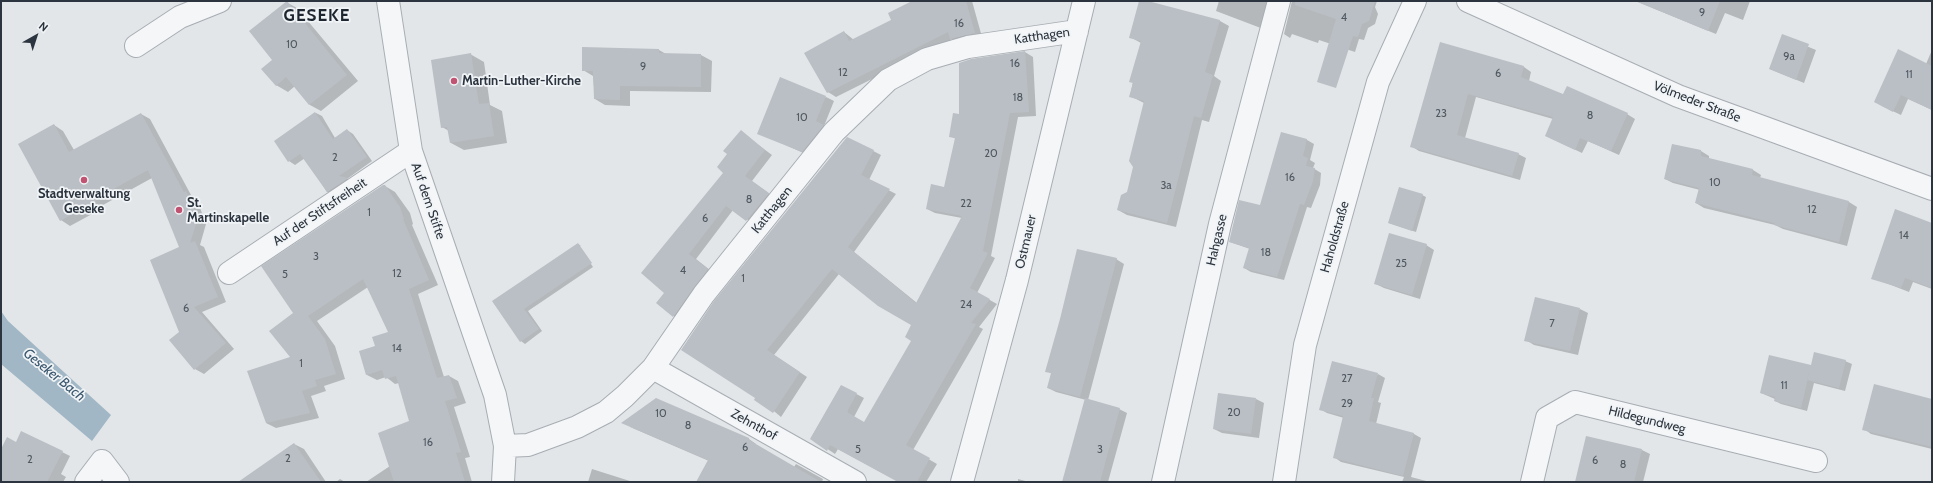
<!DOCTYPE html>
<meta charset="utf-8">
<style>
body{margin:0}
#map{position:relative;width:1933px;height:483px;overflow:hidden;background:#e2e6e9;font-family:Cabin,sans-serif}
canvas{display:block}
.frame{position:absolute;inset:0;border:2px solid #2c353f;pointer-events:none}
.north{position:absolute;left:16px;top:16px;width:40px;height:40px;-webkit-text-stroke:3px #f1f4f6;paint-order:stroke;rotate:39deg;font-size:11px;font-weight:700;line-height:16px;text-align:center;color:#2c353f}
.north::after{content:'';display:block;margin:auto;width:14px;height:18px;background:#2c353f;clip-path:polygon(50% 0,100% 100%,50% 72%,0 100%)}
</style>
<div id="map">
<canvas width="1933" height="483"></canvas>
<div class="frame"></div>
<div class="north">N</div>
</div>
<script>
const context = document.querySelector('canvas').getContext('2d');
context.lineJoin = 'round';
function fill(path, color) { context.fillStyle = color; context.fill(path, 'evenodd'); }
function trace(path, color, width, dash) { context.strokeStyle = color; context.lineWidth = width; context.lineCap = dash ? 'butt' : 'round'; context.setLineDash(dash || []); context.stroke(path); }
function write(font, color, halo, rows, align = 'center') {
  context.font = font + ' Cabin,sans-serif'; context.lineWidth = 3.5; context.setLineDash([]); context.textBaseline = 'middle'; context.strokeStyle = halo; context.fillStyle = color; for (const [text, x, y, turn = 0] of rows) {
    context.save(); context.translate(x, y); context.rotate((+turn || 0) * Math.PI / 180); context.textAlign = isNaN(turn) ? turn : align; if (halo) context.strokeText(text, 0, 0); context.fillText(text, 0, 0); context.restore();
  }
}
const water = new Path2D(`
 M1,311L8,321L111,415L92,441L1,364Z`);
const shadow = new Path2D(`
 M915,1H972L982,37L959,43L952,39L836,97L828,92L844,32L854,40L893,21Z
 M1140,1L1220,21L1229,26L1214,76L1221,81L1209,122L1202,120L1176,227L1127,215L1118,210L1128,192L1134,166L1144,103L1130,96L1141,43L1130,37Z
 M1219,1H1274L1266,30L1216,11Z
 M1292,1H1377L1375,7L1378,14L1375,24L1368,28L1364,40L1359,39L1355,52L1319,40L1318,43L1292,34L1290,38L1284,34Z
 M1635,1H1750L1743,20L1725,13L1716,34Z
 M286,2L297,8L358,81L321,111L310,105L295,86L288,92L276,85L274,60Z
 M1782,36L1816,50L1804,83L1770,69Z
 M1441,43L1524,67L1531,72L1529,81L1563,95L1627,114L1635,119L1619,155L1588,141L1582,153L1546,136L1553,119L1476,97L1465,138L1518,154L1526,158L1520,180L1419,151L1411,146Z
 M583,48L659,50L666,54L701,55L712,61L711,92L630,91V106L605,105L595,99L593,76L583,70Z
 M1932,50V110L1908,99L1901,115L1882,106L1926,64Z
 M1025,52L1033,57L1036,116L1018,117L991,256L995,258L977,293L997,304L979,327L983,329L913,450L937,464L926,482H899L838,449L835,454L811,438L841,386L864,398L854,417L865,423L912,341L913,325L839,274L774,355L807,377L781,417L757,397L682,350L848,138L881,155L869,180L896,194L854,252L917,303L962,218L935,213L927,209L945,188L956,139L950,136L986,58Z
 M470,54L484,62L490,105L502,111L507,143L464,150L451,143L449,131L442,127Z
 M826,97L834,101L824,126L831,130L810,156L759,133Z
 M316,113L322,116L335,138L347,130L353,134L372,161L347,179L353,182L334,195L327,192L305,158L295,165L289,161Z
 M141,114L150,119L191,195L196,197L206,224L200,245L204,247L226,302L202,312L234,349L204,374L195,369L180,332L181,248L152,178L103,205L105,207L70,226L61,220L54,125L63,131L74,150Z
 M741,132L772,155L752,181L775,198L754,224L733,210L696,259L715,274L681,320L674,316L666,292L724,173L728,154Z
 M1282,133L1307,140L1314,144L1310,160L1315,163L1313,168L1321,173L1320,185L1311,208L1307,207L1284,280L1251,272L1244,268L1250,249L1230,242L1260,207Z
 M1701,151L1709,156V159L1753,170L1761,175L1760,178L1849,202L1857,207L1847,246L1783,229L1775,225L1704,208L1696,203L1700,190L1673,183L1665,179Z
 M385,186L395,192L410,213L413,224L412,225L438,285L418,294L444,377L449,376L458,381L466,403L454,407L470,457L465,458L472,482H366L390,466L410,421L399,383L395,384L386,377L377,380L367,375L376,347L390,333L368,287L317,321L335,346L345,379L324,386L326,391L311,396L319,418L276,428L266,423L291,357L294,313Z
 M1422,195L1426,197L1416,232L1389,223Z
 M1932,225V289L1913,282L1909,292L1873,278Z
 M578,244L581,246H579L593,267L528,311L542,331L525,344L521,341L493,302Z
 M1426,245L1434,250L1420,299L1384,288L1376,284Z
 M1116,259L1124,264L1088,400L1119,409L1127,413L1108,482H1063L1086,400L1056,392L1048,388L1052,374L1047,371Z
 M1580,309L1588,313L1578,355L1534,345L1526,340Z
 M1845,361L1852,364L1845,391L1814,383L1807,411L1781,404L1775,401V399L1761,393L1812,366Z
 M1378,374L1385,378L1378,402L1381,403L1376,424L1414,434L1421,438L1411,477L1430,482H1402L1404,477L1341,462L1334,457L1344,418L1327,413L1320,409Z
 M1256,399L1264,403L1259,438L1222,433L1214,429Z
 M1932,400V449L1871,434L1864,429Z
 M630,427L749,439L756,444V446L794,467L796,464L823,479L822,482H738L709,461Z
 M17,443L62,452L70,456L61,474L66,477L63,482H1V452Z
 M294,444L304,449L326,482H239Z
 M1642,450L1650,454L1643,482H1582Z
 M592,469L633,482H588Z
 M340,479L345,482H336Z
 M1018,479L1029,482H1018Z`);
const building = new Path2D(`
 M287,1L347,75L309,105L286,77L276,86L261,69L272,60L249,31Z
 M912,1H966L975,33L950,39L948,32L827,93L804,53L844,31L849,41L891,20L888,13Z
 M1139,1H1148L1220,20L1205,72L1213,75L1201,118L1194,116L1167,223L1117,210L1121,195L1127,192L1133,167L1129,161L1144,101L1129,97L1133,83L1129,82L1141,41L1129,38Z
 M1295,1H1375L1369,21L1362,24L1358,37L1353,36L1336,88L1317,82L1336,19L1295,5Z
 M1636,1H1720L1708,31Z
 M1782,34L1809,44L1796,80L1769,69Z
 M1440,42L1524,66L1521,77L1563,94L1567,86L1628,113L1611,151L1580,138L1575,150L1545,136L1553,117L1468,94L1457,135L1519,153L1512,176L1410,147Z
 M582,47L659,49V53L701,54V87L620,86V100L594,99L593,71H582Z
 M1898,49L1932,66V110L1901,95L1893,112L1874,102Z
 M1025,51L1029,112L1010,113L983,251L988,253L970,288L990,299L971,323L976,324L906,445L930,458L917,482H898L830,445L827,451L810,439L841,385L857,393L847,412L864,422L911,341L905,337L911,325L878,306L832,269L767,350L800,372L773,413L754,400L755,398L681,350L714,301L847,137L874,150L861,175L890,189L848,247L916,303L962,216L926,209L931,184L944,187L955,138L949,137L953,113L959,114V63L971,59Z
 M471,53L479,104L489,103L494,136L450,143L447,127L441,128L431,60Z
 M780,77L826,96L816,121L824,125L802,152L757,134Z
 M315,112L333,139L347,129L367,157L339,176L348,178L327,192L300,154L288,162L274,141Z
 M141,113L184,192L186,191L198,218L190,243L195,241L218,297L194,307L226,343L194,370L169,340L179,332L150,260L179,247L148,170L95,199L96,201L60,221L18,144L54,124L69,152Z
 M741,130L765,150L745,176L769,193L746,221L726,206L689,254L708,269L673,317L656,303L664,293L641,273L723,173L717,167L727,154L723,151Z
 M1281,132L1307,139L1303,156L1308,158L1306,166L1315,168L1313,181L1304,205L1300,204L1277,277L1243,268L1249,248L1229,242L1239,200L1260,205Z
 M1672,144L1701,150V156L1753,169L1752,175L1849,201L1839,242L1774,225V223L1695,203L1699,188L1664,179Z
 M383,185H385L400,207L404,219H403L429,280L409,289L437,378L449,375L457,398L445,401L461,452L456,453L465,482H394L378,433L409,421L396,376L385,379L382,370L366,375L359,351L375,346L372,337L388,332L363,279L308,316L325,339L336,374L315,380L317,386L302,391L310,413L266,423L247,371L290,357L269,331L293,313L261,266Z
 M1399,187L1423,194L1412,231L1388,223Z
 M1895,209L1932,223V288L1905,278L1901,288L1871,279Z
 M1389,233L1427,244L1412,295L1374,284Z
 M578,243L592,263L524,309L539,329L520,342L492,301Z
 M1077,249L1117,258L1080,397L1047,388L1051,373L1045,372L1060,319Z
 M1535,297L1580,308L1570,351L1524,341Z
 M1814,352L1846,360L1839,388L1807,380L1810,369L1801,408L1774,401L1775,397L1760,393L1769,355L1811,365Z
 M1332,361L1378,373L1371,398H1374L1369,421L1414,433L1403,476L1333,458L1343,416L1319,410Z
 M1874,384L1932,399V447L1862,430Z
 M1218,393L1256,398L1251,434L1213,429Z
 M656,398L749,438V440L821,482H696L708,460L621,423Z
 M1085,398L1120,408L1100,482H1062Z
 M21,431L63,451L47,482H1V449L7,437L16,442Z
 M1586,436L1642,449L1634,482H1575Z
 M294,443L321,482H238Z`);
const minor = new Path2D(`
 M388,1L411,151L495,395L505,446L503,482
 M1468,1L1678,96L1932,189
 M136,46L180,17L220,1
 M229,273L411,151
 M653,368L855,482
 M505,446L528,445L577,427L606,412L625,396L653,368L704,294L834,132L888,80L927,59L968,47L1077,31
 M86,482L102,461L118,482
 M962,482L1017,280L1084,1
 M1163,482L1220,224L1279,1
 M1532,482L1547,418L1575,402L1816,461`);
const tertiary = new Path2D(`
 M1284,482L1305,345L1378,82L1415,1`);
const markers = [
 [454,81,4,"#c15372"],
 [84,180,4,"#c15372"],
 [179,210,4,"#c15372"]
];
const numberNames = [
 ["9",1702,13],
 ["4",1344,18],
 ["16",959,24],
 ["10",292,45],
 ["9a",1789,57],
 ["16",1015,64],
 ["9",643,67],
 ["12",843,73],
 ["6",1498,74],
 ["11",1909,75],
 ["18",1018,98],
 ["23",1441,114],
 ["8",1590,116],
 ["10",802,118],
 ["20",991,154],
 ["2",335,158],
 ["16",1290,178],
 ["10",1715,183],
 ["3a",1166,186],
 ["8",749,200],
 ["22",966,204],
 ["12",1812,210],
 ["1",369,213],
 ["6",705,219],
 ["14",1904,236],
 ["18",1266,253],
 ["3",316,257],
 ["25",1401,264],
 ["4",683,271],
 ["12",397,274],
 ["5",285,275],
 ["1",743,279],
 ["24",966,305],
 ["6",186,309],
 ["7",1552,324],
 ["14",397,349],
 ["1",301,364],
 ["27",1347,379],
 ["11",1784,386],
 ["29",1347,404],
 ["20",1234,413],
 ["10",661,414],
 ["8",688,426],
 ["16",428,443],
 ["6",745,448],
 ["5",858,450],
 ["3",1100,450],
 ["2",288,459],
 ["2",30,460],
 ["6",1595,461],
 ["8",1623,465]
];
const streetNames = [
 ["Katthagen",1042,36,-8],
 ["Völmeder Straße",1697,102,21],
 ["Auf dem Stifte",428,201,71],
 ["Katthagen",772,210,-51],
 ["Auf der Stiftsfreiheit",320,212,-34],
 ["Haholdstraße",1335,237,-74],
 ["Hahgasse",1217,240,-77],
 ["Ostmauer",1026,242,-77],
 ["Hildegundweg",1647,420,14],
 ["Zehnthof",754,425,29]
];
const poiNames = [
 ["Martin-Luther-Kirche",462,81],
 ["Stadtverwaltung",84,194,"center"],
 ["Geseke",84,209,"center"],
 ["St.",187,203],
 ["Martinskapelle",187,218]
];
const waterNames = [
 ["Geseker Bach",54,375,39]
];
const districtNames = [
 ["GESEKE",317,16]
];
fill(water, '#a1b7c5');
fill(shadow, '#0003');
fill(building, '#babfc5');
trace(minor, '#a8adb3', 24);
trace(tertiary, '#a8adb3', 24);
trace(minor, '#f4f6f8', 22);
trace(tertiary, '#f4f6f8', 22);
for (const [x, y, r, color] of markers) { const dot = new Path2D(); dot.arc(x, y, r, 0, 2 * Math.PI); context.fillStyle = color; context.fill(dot); trace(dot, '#f1f4f6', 1.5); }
write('11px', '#505860', null, numberNames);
write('13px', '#2c353f', '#f1f4f6', streetNames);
write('bold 13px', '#2c353f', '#f1f4f6', poiNames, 'left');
write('italic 14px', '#3a586f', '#f1f4f6', waterNames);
context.letterSpacing = '1px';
write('bold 17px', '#1e2630', '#f1f4f6', districtNames);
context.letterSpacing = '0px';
</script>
